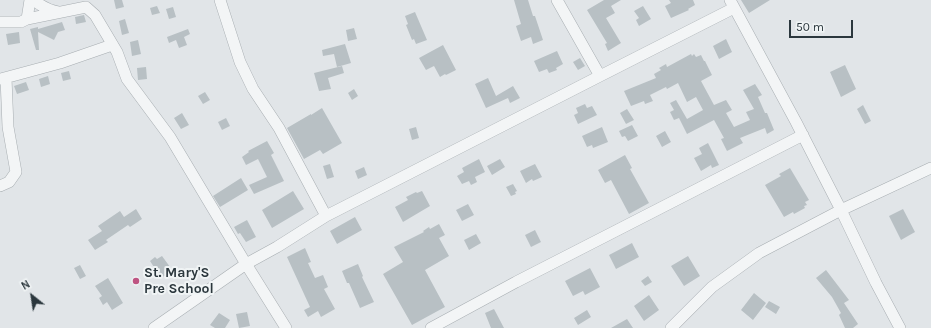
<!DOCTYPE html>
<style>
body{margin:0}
#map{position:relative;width:931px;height:328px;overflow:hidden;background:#e1e5e8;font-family:Karla,sans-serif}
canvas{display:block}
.north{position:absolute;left:12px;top:276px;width:40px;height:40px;-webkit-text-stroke:3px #f0f4f5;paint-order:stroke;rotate:330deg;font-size:11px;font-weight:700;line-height:16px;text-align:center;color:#2b373d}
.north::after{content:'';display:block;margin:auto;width:14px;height:18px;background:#2b373d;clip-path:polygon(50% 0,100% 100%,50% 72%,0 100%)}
.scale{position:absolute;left:789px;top:20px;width:64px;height:18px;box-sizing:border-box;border:2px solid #2b373d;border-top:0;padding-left:5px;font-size:12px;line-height:14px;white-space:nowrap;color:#2b373d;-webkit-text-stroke:3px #f0f4f5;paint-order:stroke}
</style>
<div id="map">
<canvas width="931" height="328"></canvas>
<div class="north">N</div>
<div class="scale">50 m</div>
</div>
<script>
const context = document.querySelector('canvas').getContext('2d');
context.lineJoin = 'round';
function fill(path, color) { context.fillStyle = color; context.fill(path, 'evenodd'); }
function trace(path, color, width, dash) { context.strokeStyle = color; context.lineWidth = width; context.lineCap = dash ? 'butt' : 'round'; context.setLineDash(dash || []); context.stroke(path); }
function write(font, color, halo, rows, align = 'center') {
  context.font = font + ' Karla,sans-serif'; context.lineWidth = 4; context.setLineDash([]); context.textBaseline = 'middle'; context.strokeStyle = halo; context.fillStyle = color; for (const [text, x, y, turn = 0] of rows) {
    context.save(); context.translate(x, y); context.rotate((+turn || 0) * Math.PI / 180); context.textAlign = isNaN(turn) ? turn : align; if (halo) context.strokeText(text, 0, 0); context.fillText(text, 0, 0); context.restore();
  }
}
const building = new Path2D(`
 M114,0H122L124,7L116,9Z
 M514,0H528L533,16H535L543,40L533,44L531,37L521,41L516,26L521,24Z
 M604,0H621L611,6L615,13L606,18L621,43L608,51L605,44L607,43L587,10Z
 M669,0H693L695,5L688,9L689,10L671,18L665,6L671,3Z
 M741,0H770L749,13Z
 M157,6L160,13L152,15L150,8Z
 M643,6L651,19L639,26L636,20L639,18L634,11Z
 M173,7L176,17L169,19L166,9Z
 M415,12L427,40L416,44L414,39L412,40L406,25L408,24L405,16Z
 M84,15L86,22L76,24L75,17Z
 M125,19L129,33L122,35L119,21Z
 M62,22L65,30L58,32L54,40L38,32L39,50H36L30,29L38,27V29Z
 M354,28L357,39L348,41L346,30Z
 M188,29L190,34L184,37L187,45L179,48L176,40L169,43L167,37Z
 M19,32L20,43L8,45L6,34Z
 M726,39L732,52L719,59L713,46Z
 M138,40L141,54L132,56L130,42Z
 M345,44L351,63L337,67L334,54L323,56L322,50Z
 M443,45L456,70L446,75L445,74L440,77L434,66L426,70L419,58Z
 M557,51L563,64L556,68L557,70L549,73L547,69L539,72L534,61Z
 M691,54L692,56L694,54L696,57L701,55L704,61H705L712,75L701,81L714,105L726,100L732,110L726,113L734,127L750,120L746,112L754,109L743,90L755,84L762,95L758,97L765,113H767L774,130L767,134L765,128L740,138L743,143L727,151L721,139L724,138L714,120L687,134L679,118L674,120L670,112L674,110L670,103L676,100L687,119L703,110L696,97L687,102L678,83L667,89L666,87L650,95L653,101L645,104L644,101L631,106L624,91L656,78L654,74L661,70L659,68L666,64L667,67Z
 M580,58L585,66L578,70L573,62Z
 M845,65L856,89L841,97L830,72Z
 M342,66L344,73L328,78L331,89L319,91L314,73Z
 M146,67L147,79L138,80L137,68Z
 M69,71L71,79L63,81L61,73Z
 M48,76L50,84L41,87L39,79Z
 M488,78L496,96L513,86L520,98L510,103L508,98L486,108L475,84Z
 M26,82L29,90L17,94L14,86Z
 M354,89L358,96L352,100L348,93Z
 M205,92L210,100L203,104L198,96Z
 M585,104L587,108L592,106L597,115L578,124L574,115L578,113L576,108Z
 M863,105L871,121L865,124L857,109Z
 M322,108L342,143L323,154L320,150L304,159L287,128L311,114V115Z
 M627,109L634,120L626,124L620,113Z
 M182,113L189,125L181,129L174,118Z
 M226,118L230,126L222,130L218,122Z
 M632,125L638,136L628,141L625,136L622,137L619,131Z
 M416,127L419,138L412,140L409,129Z
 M602,127L608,142L593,148L592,145L587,147L582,136Z
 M665,131L671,142L662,147L656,136Z
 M267,141L274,153L271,155L284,181L254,194L249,185L267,177L258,159L246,165L242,157L249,152L248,151Z
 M708,143L719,165L712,168L711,165L701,171L694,158L702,154L699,148Z
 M625,155L632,168L630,169L649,203L629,214L611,180L605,183L598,170Z
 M479,159L485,172L475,177L477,182L471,185L469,181L462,184L457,176L464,172L462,168Z
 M500,159L505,167L492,175L487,166Z
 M330,164L334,177L327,179L323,166Z
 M535,164L542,177L533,181L532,179L526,183L520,171Z
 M364,167L367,175L358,179L355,171Z
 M790,168L809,200L805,202L807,205L804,206L805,208L794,214L793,212L784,217L765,185L781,176L779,174Z
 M241,178L248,190L220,207L213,196Z
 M513,184L517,191L515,192L516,194L511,196L506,187Z
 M293,191L304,209L272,228L262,210Z
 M422,191L430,206L403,222L395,207L408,200L406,197L416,192L417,193Z
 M468,204L474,215L462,221L456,210Z
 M136,209L142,219L130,227L128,225L106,240L108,242L95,250L88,240L102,231L98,226L120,211L124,217Z
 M903,209L915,232L901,240L889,216Z
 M355,217L362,230L337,244L330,231Z
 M247,220L256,237L246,242L240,233L238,234L234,227Z
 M439,224L445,235L439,238L449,256L425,270L445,307L412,325L383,274L403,262L394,247L424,232L423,231L429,227L430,229Z
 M535,230L541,242L531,247L525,235Z
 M476,234L481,243L469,250L464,240Z
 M632,243L639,257L616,269L609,255Z
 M305,248L311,262L308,263L315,278L323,275L328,287L324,289L335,309L321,317L318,311L308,317L304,310L310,307L287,257Z
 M162,256L173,271L161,278L150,261L155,257L157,259Z
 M688,256L700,276L684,286L671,266Z
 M358,264L363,276L362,277L374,302L360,308L349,283H347L342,271Z
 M80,265L86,276L80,279L74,268Z
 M590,268L600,287L585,295L583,291L573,296L565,281Z
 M826,270L849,300L844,303L858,324L853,328H845L839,315L841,313L832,297L816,278Z
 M648,276L652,282L645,286L641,281Z
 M108,278L123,303L112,310L107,302L103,305L99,298L102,296L95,286Z
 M754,293L766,303L753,320L741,310Z
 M649,295L659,310L644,321L634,306Z
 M769,301L780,307L776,314L765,307Z
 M494,309L504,328H491L485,313Z
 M587,310L591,317L578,325L574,318Z
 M247,312L250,326L239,328L236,314Z
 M219,313L230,320L225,328H215L210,325Z
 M627,319L633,328H611Z`);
const minor = new Path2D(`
 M30,0L27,19L86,7L95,15L117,52L127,79L170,137L246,264L277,247L326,216L279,128L253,89L240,62L220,0
 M34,0C42,7 48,10 58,12
 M730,0L796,122L841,210L931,168
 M0,22H21L27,19
 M600,76L734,8
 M1,79L60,63L112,45
 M0,186L9,182L16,172L8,127L6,78
 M326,216L600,76L557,0
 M154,328L246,264L286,328
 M431,328L516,282L803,135
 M671,328L712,287L759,253L841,210L876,283L900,328`);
const markers = [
 [136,281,4,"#be5482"]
];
const poiNames = [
 ["St. Mary'S",144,273],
 ["Pre School",144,289]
];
fill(building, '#b8c0c4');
trace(minor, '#a7adb1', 12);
trace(minor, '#f3f5f6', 11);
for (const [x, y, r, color] of markers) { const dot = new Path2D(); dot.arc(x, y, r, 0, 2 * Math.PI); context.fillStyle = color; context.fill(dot); trace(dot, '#f0f4f5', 1.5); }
write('bold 14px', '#2b373d', '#f0f4f5', poiNames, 'left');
</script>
